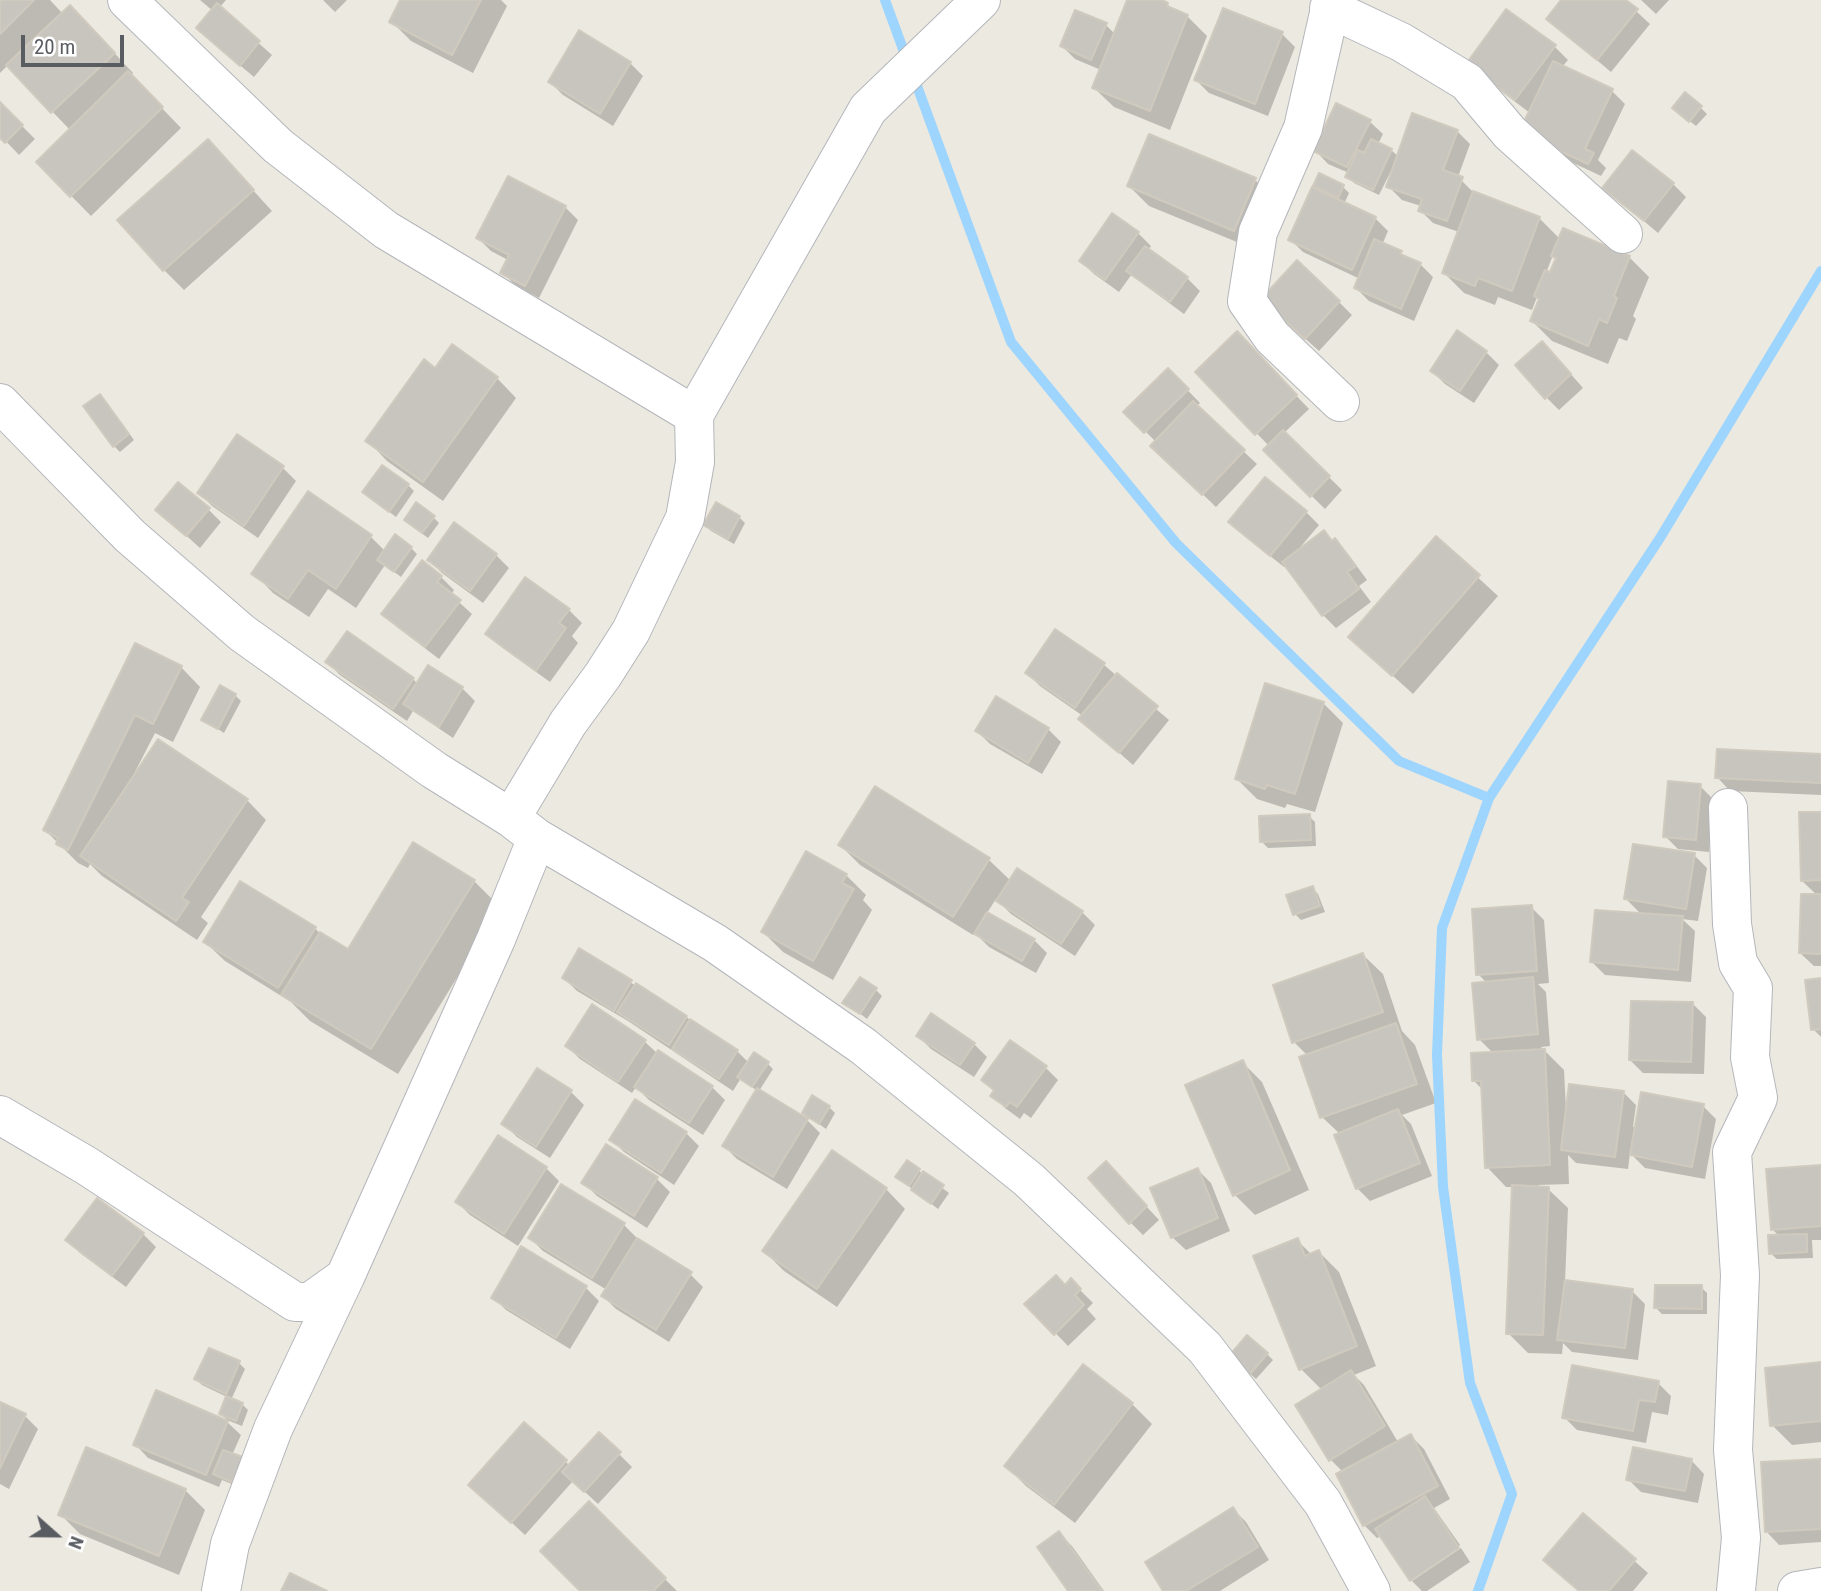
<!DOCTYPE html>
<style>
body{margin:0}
#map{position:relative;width:1821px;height:1591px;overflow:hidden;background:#ece9e0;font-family:"Roboto Condensed",sans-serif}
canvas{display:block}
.north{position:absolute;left:21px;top:1500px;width:70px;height:70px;-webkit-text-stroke:5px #fff;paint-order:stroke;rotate:111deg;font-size:19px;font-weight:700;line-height:28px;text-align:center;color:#595c61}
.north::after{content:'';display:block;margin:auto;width:24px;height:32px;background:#595c61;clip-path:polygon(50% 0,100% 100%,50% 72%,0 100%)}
.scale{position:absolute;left:21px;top:35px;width:103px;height:32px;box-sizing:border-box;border:4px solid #595c61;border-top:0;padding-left:9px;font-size:21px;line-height:24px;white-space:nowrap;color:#595c61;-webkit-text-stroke:5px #fff;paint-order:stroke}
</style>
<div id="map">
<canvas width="1821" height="1591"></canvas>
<div class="north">N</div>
<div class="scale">20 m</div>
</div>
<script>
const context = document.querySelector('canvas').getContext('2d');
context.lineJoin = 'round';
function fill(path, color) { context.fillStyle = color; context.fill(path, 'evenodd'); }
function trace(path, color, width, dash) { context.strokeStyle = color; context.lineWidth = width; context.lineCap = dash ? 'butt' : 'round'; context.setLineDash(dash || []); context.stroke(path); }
const shadow = new Path2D(`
 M0,0H50L63,14L90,27L133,73L131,76L181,128L91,216L38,162L71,131L8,65L0,73Z
 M200,0H226L219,8L272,55L254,77L211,41L213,11Z
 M323,0H347L335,12Z
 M402,0H501L507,6L473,73L411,41L391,21Z
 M1129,0H1157L1167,4L1174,11L1187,16L1207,36L1170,130L1114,107L1094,88L1101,70L1075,59L1062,46L1106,25L1115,34Z
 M1563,0H1624L1650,24L1611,72L1548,19Z
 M1641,0H1669L1656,14Z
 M1282,34L1295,47L1268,116L1209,93L1196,80Z
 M1555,47L1568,60L1562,67L1612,91L1625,104L1598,160L1606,168L1601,176L1535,145L1530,113L1481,76Z
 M630,63L643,76L613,126L563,95L550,82Z
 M0,104L35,139L19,155L0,135Z
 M1701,108L1707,114L1696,126L1681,114Z
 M1369,121L1383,134L1378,144L1391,150L1399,157L1457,131L1470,144L1458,177L1474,193L1539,218L1560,239L1629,257L1649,277L1633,316L1636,319L1627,341L1619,338L1608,364L1552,341L1532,321L1541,301L1537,297L1532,310L1498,297L1495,305L1464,293L1444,273L1459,232L1433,223L1420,210L1421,206L1402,200L1388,186L1395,167H1393L1379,195L1354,183L1348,176L1349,173L1328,164L1315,150ZM1553,255L1557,259L1551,275L1546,273Z
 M208,141L272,211L184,290L164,270Z
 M509,178L565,207L578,220L539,298L515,285L502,272L508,260L491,251L478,238Z
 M1255,180L1275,200L1254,249L1149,206L1129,186Z
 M1673,184L1686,197L1658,233L1605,188Z
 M1315,186L1343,187L1349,193L1344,204L1375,218L1388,231L1382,245L1420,264L1433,277L1414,321L1369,301L1356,288L1360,279L1303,252L1290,239L1323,194Z
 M1138,233L1151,246L1148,250L1187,278L1200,291L1184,314L1142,283L1132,274L1119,292L1094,274L1081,261Z
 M1339,302L1352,315L1319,351L1276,312Z
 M1250,347L1309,409L1284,433L1342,490L1325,509L1265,450L1269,446L1198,372Z
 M1486,352L1499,365L1474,403L1445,384L1432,371Z
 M1555,356L1583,388L1559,410L1546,397Z
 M436,370L497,378L516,398L443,501L387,461L368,441Z
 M1168,370L1200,403L1196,407L1257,464L1216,507L1166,459L1156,442L1126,412Z
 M106,402L134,440L120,452L114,446Z
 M237,437L283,468L296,481L258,538L212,506L199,493Z
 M408,485L414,491L396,517L371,498Z
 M309,494L371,537L385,551L411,548L417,554L401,577L385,565L356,608L328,589L309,617L273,593L254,573Z
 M716,505L739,517L745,523L734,544L711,531L705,525Z
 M208,509L221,522L200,548L158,510Z
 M1306,512L1319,525L1298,550L1324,533L1348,554L1367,580L1359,586L1371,602L1336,628L1323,615L1286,565L1284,567L1244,535Z
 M433,517L439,523L428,538L412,526Z
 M1436,539L1498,596L1413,694L1350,637Z
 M496,555L509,568L483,603L442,573L429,560Z
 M441,577L454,590L451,595L472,614L439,659L397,627L384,614Z
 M569,610L582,623L572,636L578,643L550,682L500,646L487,633Z
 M1056,631L1104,665L1169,720L1133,765L1081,719L1083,716L1040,686L1027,673Z
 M136,645L181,667L200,687L173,742L155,733L135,772L247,800L266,820L201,917L208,923L197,940L102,876L90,864L88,868L78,863L45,830Z
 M327,662L413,679L418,684L462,688L475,701L453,738L413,711L407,721L340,675Z
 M235,695L241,701L224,733L204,720Z
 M1323,703L1343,723L1315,812L1287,804L1285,808L1257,799L1237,779Z
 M1048,729L1061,742L1042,774L990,744L977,731Z
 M1821,756V795L1730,791L1717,777Z
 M1700,786L1713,799L1709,852L1678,849L1665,836Z
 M1821,814V966H1814L1800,953L1818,896L1802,881Z
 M1309,816L1315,822L1316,846L1268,848L1262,842Z
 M414,844L474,881L500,907L398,1074L310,1021L291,1002L225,961L205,942L315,928L322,936L348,951Z
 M840,845L988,859L1011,881L1082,912L1095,925L1075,956L1011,914L996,899L987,913L1034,940L1047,953L1036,973L989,947L975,933L973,935L860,865Z
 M1694,855L1707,868L1698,921L1682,919L1695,931L1691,982L1605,975L1592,962L1642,915L1626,899Z
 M846,875L866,895L863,900L872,910L833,980L783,952L763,932Z
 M1312,888L1318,894L1325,912L1301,920L1295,914Z
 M1531,907L1544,920L1549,983L1538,984L1546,992L1550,1046L1541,1047L1564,1070L1566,1110L1623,1092L1636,1105L1633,1127L1703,1106L1716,1119L1705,1179L1645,1168L1630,1153L1628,1169L1576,1163L1568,1155L1569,1184L1538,1185V1188L1548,1189L1568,1208L1565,1282L1632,1291L1645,1304L1638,1360L1572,1352L1563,1343L1562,1354L1528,1353L1508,1333L1514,1187H1506L1487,1167L1483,1090L1474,1081L1493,1053L1479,1039L1487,983L1478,974Z
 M580,951L686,1017L737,1051L749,1063H767L773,1069L759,1091L807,1120L820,1133L787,1189L737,1159L724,1146L757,1091L741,1078L733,1091L628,1021L577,991L564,978Z
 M1363,955L1383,974L1402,1031L1415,1045L1436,1103L1402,1115L1411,1124L1432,1176L1370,1201L1357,1188L1340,1134L1322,1117L1308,1056L1294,1042Z
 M1821,979V1037L1813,1029Z
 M876,990L882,996L867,1019L845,1002Z
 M1693,1004L1706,1017L1704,1074L1643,1073L1630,1060Z
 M918,1036L974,1044L987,1057L974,1077L931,1049Z
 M645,1042L658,1054L712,1087L725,1100L703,1135L649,1100L636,1087L632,1093L580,1059L567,1046Z
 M1242,1062L1262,1082L1309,1190L1255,1215L1235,1195Z
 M1045,1067L1058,1080L1031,1118L1024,1113L1020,1119L1005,1108L992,1095L995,1092L983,1080Z
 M537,1070L571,1092L584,1105L550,1158L517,1137L504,1124Z
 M829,1107L835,1113L826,1129L804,1113Z
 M686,1133L699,1146L674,1185L624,1152L611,1139Z
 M606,1147L657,1179L670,1192L647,1228L597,1196L584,1183Z
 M907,1162L949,1193L938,1209L897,1177Z
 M1821,1167V1240H1812L1813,1258L1777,1259L1770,1253L1780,1237L1772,1229Z
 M546,1168L559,1181L518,1246L470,1215L457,1202Z
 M1198,1170L1211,1183L1230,1231L1186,1250L1172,1237Z
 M1119,1177L1159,1220L1143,1235L1130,1222Z
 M886,1189L905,1209L837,1307L784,1271L764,1251Z
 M624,1225L637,1238L636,1240L690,1274L703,1287L669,1342L616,1309L603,1296L607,1290L543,1251L530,1238Z
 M143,1234L156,1247L126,1287L80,1253L67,1240Z
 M1297,1240L1312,1255L1319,1252L1339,1272L1376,1366L1354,1375L1364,1385L1398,1442L1411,1436L1424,1449L1450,1499L1434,1508L1460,1545L1411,1578L1381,1536L1377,1538L1364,1525L1343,1472L1331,1460L1322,1390L1301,1369Z
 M522,1249L586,1288L599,1301L570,1349L506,1310L493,1297Z
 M1071,1281L1093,1303L1087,1309L1096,1319L1068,1346L1027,1304L1065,1287Z
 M1701,1287L1707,1293V1314H1662L1656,1308Z
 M1267,1354L1273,1360L1256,1379L1237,1362Z
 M239,1363L245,1369L231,1400L242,1404L248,1410L242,1426L227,1420L221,1414L227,1397L202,1385L196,1379Z
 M1821,1364V1442L1792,1445L1772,1425Z
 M1658,1383L1671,1396L1668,1415L1652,1412L1646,1443L1577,1430L1564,1417Z
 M0,1404L25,1416L38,1429L9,1489L0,1484Z
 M1132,1404L1152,1424L1075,1523L1026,1486L1006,1466Z
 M227,1422L241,1435L232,1455L242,1459L239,1487L222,1480L219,1487L148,1458L135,1444Z
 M619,1454L632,1467L598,1504L573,1481L525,1535L484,1497L565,1461L570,1466Z
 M1691,1460L1704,1474L1698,1503L1641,1492L1628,1479Z
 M1821,1461V1542L1779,1545L1766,1531Z
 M185,1490L205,1510L179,1575L80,1534L60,1514Z
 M589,1504L677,1591H582Z
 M1233,1509L1246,1522L1269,1560L1220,1591H1165Z
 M1583,1516L1648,1573L1633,1591H1579L1545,1560Z
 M1059,1533L1072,1546L1104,1591H1070Z
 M1461,1548L1470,1562L1427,1591H1422L1412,1581Z`);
const stream = new Path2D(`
 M885,0L907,60
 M913,75L1011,342L1176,543L1399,761L1489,798
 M1478,1591L1512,1494L1470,1383L1443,1187L1437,1055L1442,928L1489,798L1660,538L1821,271`);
const building = new Path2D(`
 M0,0H34L0,34Z
 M400,0H481L452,55L389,22Z
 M1127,0H1162L1168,3L1167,6L1188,15L1150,111L1092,88Z
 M1561,0H1626L1638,9L1597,60L1546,19Z
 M217,3L260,41L240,66L196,28Z
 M70,5L115,53L51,113L6,65Z
 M1223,8L1283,32L1255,104L1194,80Z
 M1506,9L1556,45L1515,100L1466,64Z
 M1075,10L1107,23L1091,60L1060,46Z
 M579,30L631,62L600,114L548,82Z
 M1553,61L1613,89L1585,149L1594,153L1588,164L1519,132Z
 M128,71L163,107L70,197L36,162Z
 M1685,92L1702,106L1689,122L1672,108Z
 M0,102L23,125L5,143L0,138Z
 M1336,103L1371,120L1347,167L1313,151Z
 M1412,113L1458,130L1443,170L1463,177L1447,221L1418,211L1422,199L1386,187Z
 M1149,134L1256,178L1234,231L1127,186Z
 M208,139L254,190L163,271L117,220Z
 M1371,139L1392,149L1373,190L1345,177L1358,150L1364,153Z
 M1632,150L1674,183L1644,221L1602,188Z
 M1319,173L1344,185L1338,198L1313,186Z
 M508,176L566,206L525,286L500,273L509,255L476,238Z
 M1312,187L1376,217L1352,270L1288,240Z
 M1473,191L1540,217L1512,291L1478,278L1475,286L1442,273Z
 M1112,213L1139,232L1105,280L1079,261Z
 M1563,228L1630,256L1614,296L1617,298L1607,323L1599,319L1588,346L1530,321L1539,299L1534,296L1545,270L1550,272L1556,258L1551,256Z
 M1374,239L1402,251L1400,254L1421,263L1401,309L1354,288Z
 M1145,246L1188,277L1170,302L1126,271Z
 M1297,260L1340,301L1305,339L1261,299Z
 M1457,330L1487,351L1460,391L1430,371Z
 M1237,331L1297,395L1255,435L1195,372Z
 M1542,341L1571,374L1545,399L1515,365Z
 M452,344L498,377L423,482L365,441L424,359L435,368Z
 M1168,368L1189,389L1144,433L1123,412Z
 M100,394L129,434L113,447L83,406Z
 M1193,401L1245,450L1202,495L1150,446Z
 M1283,430L1330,476L1310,497L1263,450Z
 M237,434L284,466L244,526L197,493Z
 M382,465L409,484L389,512L362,492Z
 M1265,477L1307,511L1270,556L1228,522Z
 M178,482L210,508L186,536L155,510Z
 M308,491L372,535L336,589L308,570L288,599L251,574Z
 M416,502L435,516L422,533L404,520Z
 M716,502L740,516L728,539L703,525Z
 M454,522L497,554L470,591L427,560Z
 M1324,530L1332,541L1335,538L1356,566L1347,572L1359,589L1322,616L1282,562Z
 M395,534L412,547L394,572L377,560Z
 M1436,536L1480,575L1392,676L1348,637Z
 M422,560L442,576L437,582L461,600L425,647L381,614Z
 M525,577L570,609L559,623L566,628L536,671L485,634Z
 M1055,629L1105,663L1075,708L1025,673Z
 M347,631L414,678L393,709L325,662Z
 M135,643L182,666L153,724L135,715L68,850L56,844L58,838L43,830Z
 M428,665L463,687L439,727L403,704Z
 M1117,673L1158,706L1119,753L1078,719Z
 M1265,683L1324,702L1295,794L1267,785L1265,789L1235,779Z
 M220,685L236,694L218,729L201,720Z
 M996,696L1049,728L1028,763L975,731Z
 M158,739L248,799L182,898L189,902L176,921L80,856Z
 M1717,749L1821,754V783L1715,778Z
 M1668,781L1701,784L1696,840L1663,837Z
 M875,786L990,858L953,917L838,845Z
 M1799,812H1821V880L1801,881Z
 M1310,814L1311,840L1260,842L1259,816Z
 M413,842L475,880L371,1049L281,995L320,932L348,949Z
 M1633,844L1695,853L1686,909L1624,899Z
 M806,851L847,874L842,883L854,889L813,961L761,932Z
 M1017,868L1083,911L1061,944L996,901Z
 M240,881L316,927L278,988L203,942Z
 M1313,886L1320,906L1293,915L1286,895Z
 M1801,894H1821V954L1799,953Z
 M1532,905L1537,971L1476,975L1472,909Z
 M1595,910L1683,916L1678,970L1590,962Z
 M987,912L1035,939L1022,961L974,934Z
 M579,948L632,980L614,1011L562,978Z
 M1363,953L1383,1012L1292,1043L1273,985Z
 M860,977L877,988L860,1014L842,1003Z
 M1533,977L1538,1034L1477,1040L1472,983Z
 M1821,978V1029L1811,1030L1805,980Z
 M636,983L687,1016L669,1045L617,1012Z
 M1631,1001L1693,1002L1691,1062L1629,1060Z
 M592,1004L646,1040L618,1082L565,1046Z
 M931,1013L975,1043L960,1065L916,1036Z
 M690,1019L738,1050L719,1079L672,1049Z
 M1396,1023L1417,1084L1320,1118L1299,1057Z
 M1010,1040L1047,1066L1017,1107L1010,1102L1006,1107L990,1096L994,1090L981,1080Z
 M1545,1049L1550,1165L1485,1168L1481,1081H1472L1471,1053Z
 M658,1050L713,1086L689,1123L634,1087Z
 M754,1052L769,1062L752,1087L737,1077Z
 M1243,1060L1290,1170L1233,1196L1185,1085Z
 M537,1068L572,1090L536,1147L501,1124Z
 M1569,1084L1624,1091L1615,1157L1561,1150Z
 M757,1088L808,1119L773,1177L722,1146Z
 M1641,1092L1704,1104L1692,1167L1630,1155Z
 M812,1095L830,1106L819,1124L802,1113Z
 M635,1099L687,1132L661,1173L609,1140Z
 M1398,1109L1420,1163L1356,1189L1334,1135Z
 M498,1135L547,1167L504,1234L455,1202Z
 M606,1144L658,1177L634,1216L581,1183Z
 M832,1150L887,1188L817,1289L762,1251Z
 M907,1160L920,1169L909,1186L895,1177Z
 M1106,1161L1147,1206L1129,1224L1088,1178Z
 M1821,1165V1226L1771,1230L1766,1169Z
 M1198,1168L1218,1218L1171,1238L1150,1188Z
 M923,1171L944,1185L931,1204L911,1190Z
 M561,1184L625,1223L592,1278L528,1238Z
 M1512,1185L1549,1187L1543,1335L1506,1334Z
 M97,1198L144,1233L112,1276L65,1240Z
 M1807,1234V1252L1769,1254L1768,1235Z
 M637,1238L692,1272L656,1330L601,1296Z
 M1298,1238L1305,1256L1319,1250L1357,1346L1299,1370L1253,1256Z
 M521,1246L587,1286L556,1338L491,1298Z
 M1056,1275L1065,1285L1071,1278L1081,1289L1075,1295L1084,1305L1054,1335L1024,1304Z
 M1565,1280L1633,1289L1625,1348L1557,1340Z
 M1655,1285H1702V1309L1654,1308Z
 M1247,1335L1268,1353L1249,1375L1229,1356Z
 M209,1348L240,1361L226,1394L194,1379Z
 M1821,1362V1421L1770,1426L1765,1368Z
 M1083,1364L1133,1403L1054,1505L1004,1466Z
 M1572,1365L1659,1381L1655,1402L1639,1400L1633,1431L1562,1418Z
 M1351,1370L1385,1426L1329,1461L1295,1405Z
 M156,1390L228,1421L206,1475L133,1445Z
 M226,1396L243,1403L236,1421L219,1414Z
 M0,1402L26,1414L0,1468Z
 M524,1422L567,1460L511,1523L468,1485Z
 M599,1432L621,1452L584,1492L562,1472Z
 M1411,1434L1438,1486L1363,1526L1336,1474Z
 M86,1447L186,1489L159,1556L58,1515Z
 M1633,1447L1692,1459L1685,1491L1626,1480Z
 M223,1450L243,1457L232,1482L213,1474Z
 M1821,1459V1529L1765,1532L1761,1462Z
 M1425,1496L1459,1548L1410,1581L1375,1529Z
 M589,1501L666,1578L653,1591H580L540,1551Z
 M1233,1507L1258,1547L1186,1591H1163L1145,1562Z
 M1583,1513L1636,1559L1609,1591H1579L1543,1560Z
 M1059,1531L1102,1591H1068L1037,1547Z
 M290,1573L327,1591H281Z`);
const minor = new Path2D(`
 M127,0L278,146L386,230L694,415
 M1332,0L1303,128L1258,232L1247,301L1272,337L1340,402
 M1329,8L1401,42L1467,82L1510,133L1623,234
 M0,403L130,536L242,633L434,770L511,818L537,838L715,943L863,1046L1029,1180L1205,1348L1323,1503L1371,1591
 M1728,808L1732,924L1738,963L1753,988L1750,1057L1758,1098L1732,1152L1740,1275L1733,1450L1741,1538L1736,1591
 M511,818L568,723L603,675L631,631L685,518L695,462L694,415L868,109L981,0
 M0,1115L87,1166L295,1302H310L345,1277
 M221,1591L230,1544L273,1429L345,1277L496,939L537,838
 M1797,1591L1821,1587`);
fill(shadow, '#0003');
trace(stream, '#9dd5fe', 10);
fill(building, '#c8c5bf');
trace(building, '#d0cabe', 2);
trace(minor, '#b3b6bb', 40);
trace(minor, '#fff', 38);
</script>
